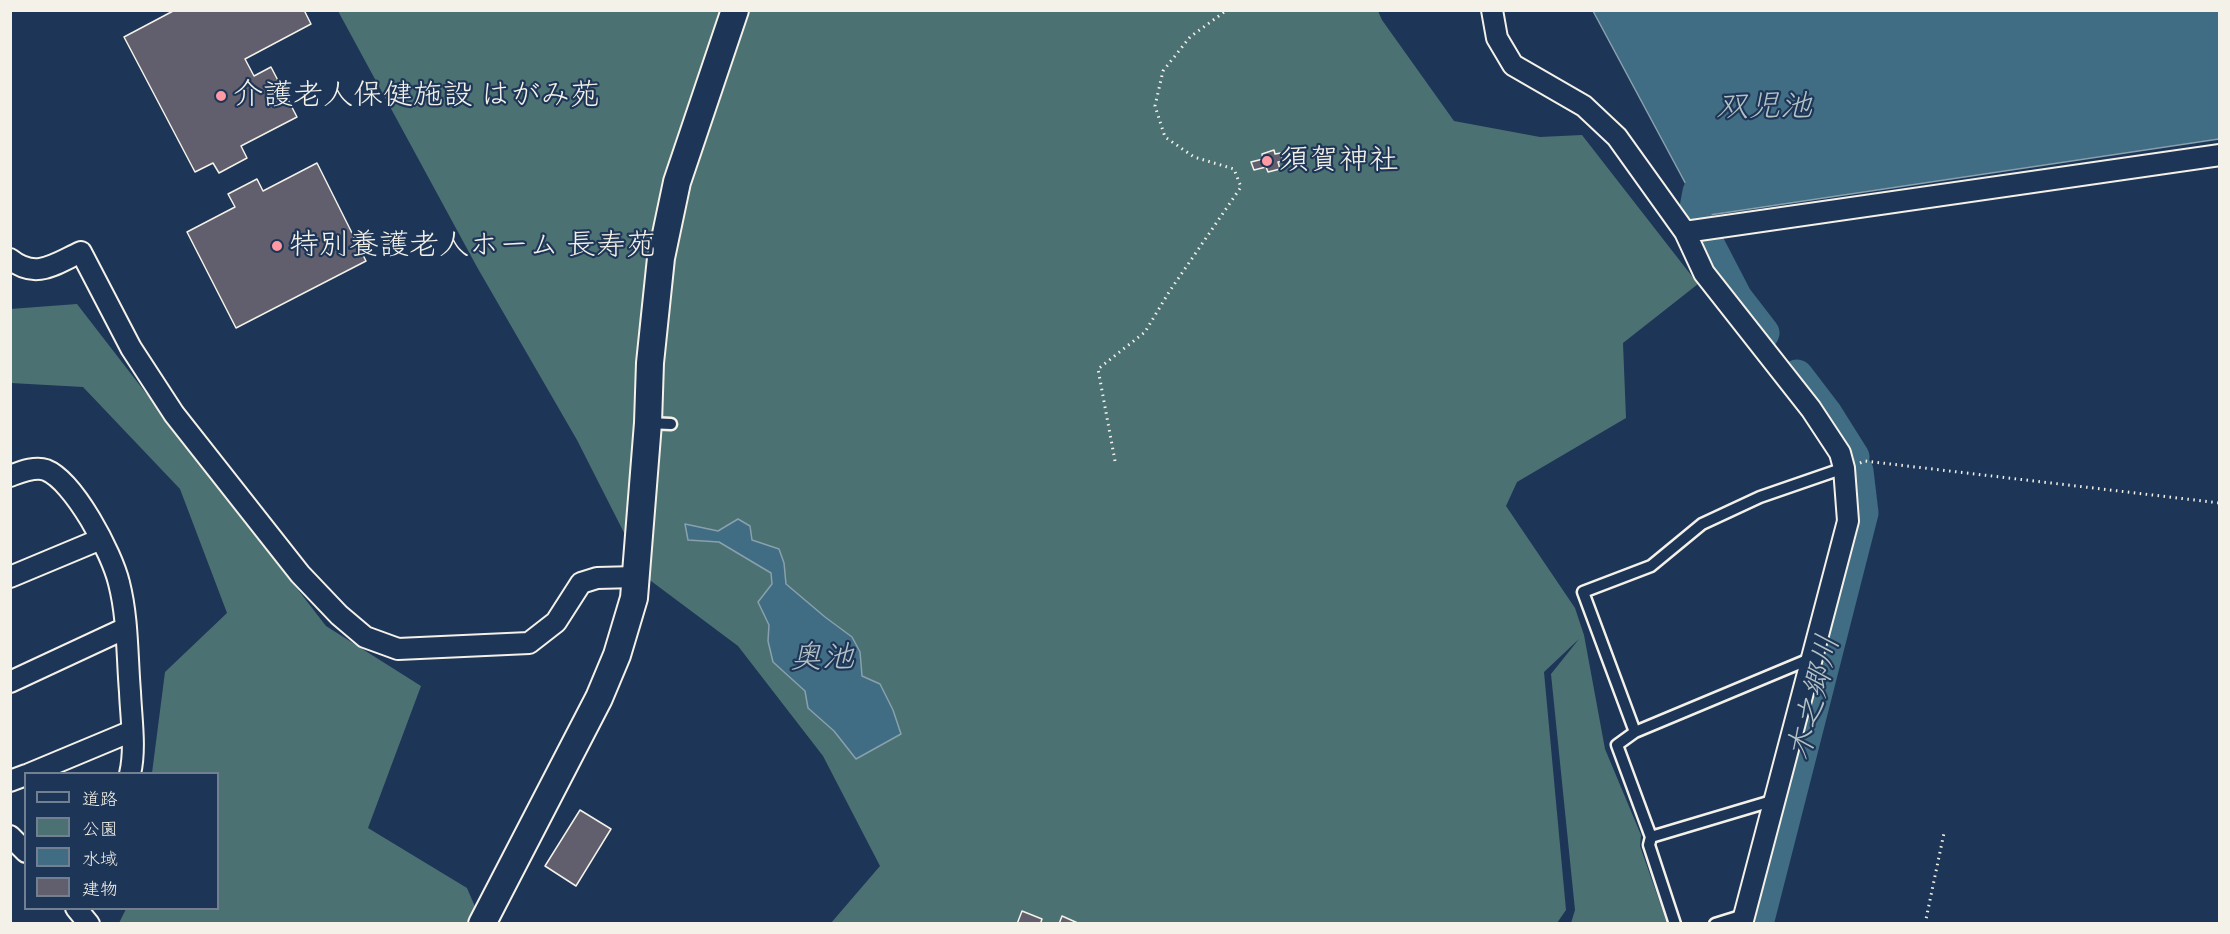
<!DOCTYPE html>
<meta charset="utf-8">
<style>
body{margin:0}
#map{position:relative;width:2230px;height:934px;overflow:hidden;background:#1d3557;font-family:Caveat,"Klee One",sans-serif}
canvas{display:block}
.frame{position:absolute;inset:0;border:12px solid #f4f1e8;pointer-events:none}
.legend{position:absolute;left:24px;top:772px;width:195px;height:138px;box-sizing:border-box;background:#1d3557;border:2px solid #738091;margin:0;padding:8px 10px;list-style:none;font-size:18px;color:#f4f1e8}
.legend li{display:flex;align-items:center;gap:12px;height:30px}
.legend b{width:30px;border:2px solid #738091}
</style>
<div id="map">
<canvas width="2230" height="934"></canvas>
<div class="frame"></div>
<ul class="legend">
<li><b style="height:8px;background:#1d3557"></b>道路</li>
<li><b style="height:16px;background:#4c7173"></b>公園</li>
<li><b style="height:16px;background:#406c84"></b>水域</li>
<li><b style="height:16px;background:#615e6d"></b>建物</li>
</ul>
</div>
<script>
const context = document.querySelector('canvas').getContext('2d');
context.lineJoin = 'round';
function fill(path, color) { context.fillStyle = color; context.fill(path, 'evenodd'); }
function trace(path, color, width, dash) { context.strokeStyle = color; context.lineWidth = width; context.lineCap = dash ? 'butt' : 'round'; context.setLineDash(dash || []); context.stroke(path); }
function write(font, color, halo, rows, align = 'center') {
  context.font = font + ' Caveat,"Klee One",sans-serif'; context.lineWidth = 4.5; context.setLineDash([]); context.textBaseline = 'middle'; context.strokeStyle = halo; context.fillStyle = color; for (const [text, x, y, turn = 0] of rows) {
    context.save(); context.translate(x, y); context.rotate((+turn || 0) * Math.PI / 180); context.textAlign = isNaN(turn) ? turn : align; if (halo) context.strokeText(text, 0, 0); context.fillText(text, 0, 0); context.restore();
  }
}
const green = new Path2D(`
 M338,11H1378L1382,20L1454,121L1540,137L1582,135L1698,284L1623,343L1626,418L1517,482L1506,506L1575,608L1584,635L1605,749L1641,835L1640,846L1667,923H1571L1575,910L1551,674L1579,639L1544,672L1566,910L1557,923H831L880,866L823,756L738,646L647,578L577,440L477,267Z
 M77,304L326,626L421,686L368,828L467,888L482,923H119L126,909L218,908V774L152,773L165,672L227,613L180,489L83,387L11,383L10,309Z`);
const water = new Path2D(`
 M1593,11H2219V139L1703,216Z
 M738,519L750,526L752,540L779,549L784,563L786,584L825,617L852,637L860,652L862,676L880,684L893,710L901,734L856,759L834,731L808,708L805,691L773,662L768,641L769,625L758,602L772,584L771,573L719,542L688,540L685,524L718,531Z`);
const river = new Path2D(`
 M1695,213L1699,192
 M1709,246L1736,298L1763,333
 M1797,376L1826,414L1853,457
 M1757,924L1862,513L1857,471`);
const building = new Path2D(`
 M175,10H304L311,24L245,59L254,76L271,67L297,117L241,146L247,158L219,173L213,163L195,172L124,37Z
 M1274,150L1275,154L1281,153L1283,161L1278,162L1280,169L1268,172L1266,167L1254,170L1251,162L1263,159L1262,154Z
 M317,163L366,261L236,328L187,232L235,207L228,194L257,179L263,191Z
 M580,810L611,829L576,886L545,866Z
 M1022,911L1042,919L1041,922L1044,924H1017Z
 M1062,916L1080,924H1059Z`);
const path = new Path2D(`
 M1115,461L1098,369L1145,332L1169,292L1241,187L1234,169L1194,157L1165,137L1155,106L1163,71L1190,37L1227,10
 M1860,463L1865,461L2220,503
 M1925,924L1944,833`);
const service = new Path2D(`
 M648,423L671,424
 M1635,732L1812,658
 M1775,800L1651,837L1617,745L1635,732L1583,592L1651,566L1702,524L1760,497L1844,468
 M1651,837L1649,845L1675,924
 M1715,924L1744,915`);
const minor = new Path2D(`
 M1492,10L1497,38L1513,65L1584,106L1617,137L1685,232L1704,273L1811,409L1840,453L1844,468L1848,521L1742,924
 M1685,232L2220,155
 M10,259C36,280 55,264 81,252L131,348L174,414L300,574L339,615L365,637L398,649L529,643L556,622L581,583L597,578L636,577
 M10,476C21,472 35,466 46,470C74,481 112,553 119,583C128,618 127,656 130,692C131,718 136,748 130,774
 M10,577L101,539
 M10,682L126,628
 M29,774L132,731
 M10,781L26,775
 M10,836L26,852
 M76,908L89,924`);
const tertiary = new Path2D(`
 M482,924L599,698L617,655L634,598L648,423L650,363L661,258L677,182L735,10`);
const markers = [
 [221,96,6,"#ff9aa2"],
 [1267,161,6,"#ff9aa2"],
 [277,246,6,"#ff9aa2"]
];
const poiNames = [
 ["介護老人保健施設 はがみ苑",233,96],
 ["須賀神社",1279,161],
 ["特別養護老人ホーム 長寿苑",289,246]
];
const waterNames = [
 ["双児池",1764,108],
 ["奥池",822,659],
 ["木之郷川",1815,698,-76]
];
fill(green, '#4c7173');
fill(water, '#406c84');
trace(water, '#88a1ac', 1.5);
trace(river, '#406c84', 33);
fill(building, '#615e6d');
trace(building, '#f4f1e8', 1.5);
trace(service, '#f4f1e8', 15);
trace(minor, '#f4f1e8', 24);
trace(tertiary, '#f4f1e8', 30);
trace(path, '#f4f1e8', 3, [1.5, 4.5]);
trace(service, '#1d3557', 10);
trace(minor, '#1d3557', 20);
trace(tertiary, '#1d3557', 26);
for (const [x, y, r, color] of markers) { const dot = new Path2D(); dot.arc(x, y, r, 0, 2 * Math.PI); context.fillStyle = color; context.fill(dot); trace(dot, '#1d3557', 2); }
write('30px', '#f4f1e8', '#1d3557', poiNames, 'left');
write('italic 32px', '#b5c2c5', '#1d3557', waterNames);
</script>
